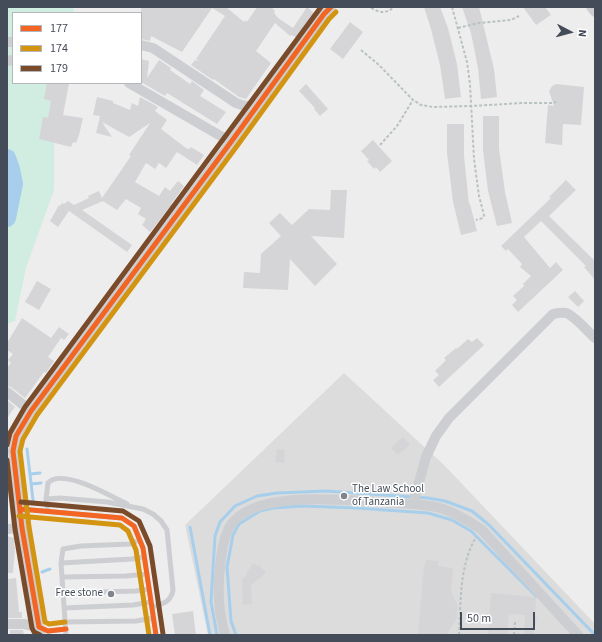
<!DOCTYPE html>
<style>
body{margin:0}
#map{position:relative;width:602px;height:642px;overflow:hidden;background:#eeeded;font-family:"Source Sans 3",sans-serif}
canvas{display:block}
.frame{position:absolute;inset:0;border:8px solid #454c59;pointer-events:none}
.legend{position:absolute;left:12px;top:12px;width:130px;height:72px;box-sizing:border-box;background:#fff;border:1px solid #b5b7bd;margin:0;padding:5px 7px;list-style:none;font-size:12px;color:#454c59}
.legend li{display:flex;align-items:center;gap:8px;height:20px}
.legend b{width:20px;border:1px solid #b5b7bd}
.north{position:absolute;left:550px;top:12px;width:40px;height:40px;-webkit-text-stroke:3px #fff;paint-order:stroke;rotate:96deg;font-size:11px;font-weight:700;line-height:16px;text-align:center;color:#454c59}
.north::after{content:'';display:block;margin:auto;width:14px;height:18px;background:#454c59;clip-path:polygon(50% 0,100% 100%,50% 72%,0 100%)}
.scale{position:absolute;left:460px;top:612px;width:75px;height:18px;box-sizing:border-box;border:2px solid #454c59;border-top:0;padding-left:5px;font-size:12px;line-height:14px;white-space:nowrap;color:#454c59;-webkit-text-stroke:3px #fff;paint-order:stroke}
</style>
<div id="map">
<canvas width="602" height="642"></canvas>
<div class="frame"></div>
<ul class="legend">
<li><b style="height:5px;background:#f26522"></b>177</li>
<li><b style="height:5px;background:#d39412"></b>174</li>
<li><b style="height:5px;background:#7a4b2a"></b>179</li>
</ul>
<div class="north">N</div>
<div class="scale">50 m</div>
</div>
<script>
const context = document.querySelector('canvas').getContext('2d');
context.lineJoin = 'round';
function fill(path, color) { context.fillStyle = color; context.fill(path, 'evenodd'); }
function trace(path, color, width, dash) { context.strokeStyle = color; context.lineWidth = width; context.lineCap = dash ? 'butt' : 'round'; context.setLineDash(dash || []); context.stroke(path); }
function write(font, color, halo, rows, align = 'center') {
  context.font = font + ' "Source Sans 3",sans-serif'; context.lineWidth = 3; context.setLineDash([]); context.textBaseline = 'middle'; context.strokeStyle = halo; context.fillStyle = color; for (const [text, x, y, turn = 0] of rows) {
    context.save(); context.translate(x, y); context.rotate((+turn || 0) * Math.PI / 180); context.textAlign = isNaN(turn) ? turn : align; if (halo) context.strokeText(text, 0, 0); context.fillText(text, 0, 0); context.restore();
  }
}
const education = new Path2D(`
 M344,373L445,466L595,624V635H208L185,525Z`);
const green = new Path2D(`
 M7,7H73L74,13H13V83H60L54,103V190L26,268L15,321L7,324Z`);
const stream = new Path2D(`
 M27,449L33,500
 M30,474L40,473
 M31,484L41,483
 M190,527L210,635
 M42,572L50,569
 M217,635L211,602L215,536L220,522L235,506L257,496L277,493L326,491L428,498L445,501L472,511L489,525L595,635
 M236,635L231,621L227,567L233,535L239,524L260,511L273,508L303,506L357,508L428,513L452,520L471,531L536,596`);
const river = new Path2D(`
 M7,158L11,169L14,184L7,218`);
const building = new Path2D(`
 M141,7H226L244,22L246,20L247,22L257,7H271L275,11L274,13L278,18L293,28L307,7L314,13L298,38L291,35L290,36L275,23L256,51L271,63L246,99L239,97L214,79L213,80L191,65L195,60L199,61L196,59L225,16L212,8L182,52L151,36L150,41L141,39Z
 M424,7H440L448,28L457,64L461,97L445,99L440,65L431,29Z
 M462,7H479L494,69L497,97L481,99L478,68L471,33Z
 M523,7H545L551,15L536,25Z
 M350,22L363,32L343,59L330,49Z
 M141,59L149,61L147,78L159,60L171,68L170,70L190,84L192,81L204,90L200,96L226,112L217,124L167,93L165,96L141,82Z
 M47,83H69L63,115L83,118L79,135L76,143L73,142L71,147L39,139L43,117L48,118L51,101L44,99Z
 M306,84L328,109L320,116L314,109L315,108L299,91Z
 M556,84L584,87L581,125L563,124L562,145L545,143L548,105L554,106L549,91L552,86Z
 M97,97L113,101V103L130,110L132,103L138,106L140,97L158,107L155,111L167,120L161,129L186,148L189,149L191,147L204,155L197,165L177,152L166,168L159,163L155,169L146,163L135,182L159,196L165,187L170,191L178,181L184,186L171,204H172L150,232L142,225L146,219L138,214L141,208L126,199L117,210L103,201L82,210L132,245L127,252L69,211L58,227L50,221L59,205L60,206L62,203L64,204L68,201L74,205L89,198L88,196L99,191L102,198L131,156L129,155L150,123L129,137L102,122L112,137L96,133L100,116L93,115Z
 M483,116H499V149L505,192L512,223L497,226L488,191L483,150Z
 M447,124H464V156L469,204H470L477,231L461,235L453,202L447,153Z
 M373,140L392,161L380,172L376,167L374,169L367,161L369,160L361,151Z
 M566,180L576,190L549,216L595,261V280L584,267L586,266L541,221L524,237L550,268L556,262L563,270L518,312L512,305L517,300L513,296L524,286L523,284L531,276L520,267L522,264L508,249L506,251L501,246L551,198L549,197Z
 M331,190H347L344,238L311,236L337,264L315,286L290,259L288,290L243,288L244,272L260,273L261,254L281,236L269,223L280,213L292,225L309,209L330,210Z
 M37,281L51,289L39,310L25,302Z
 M575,291L584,301L578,307L568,297Z
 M22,318L51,338L59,327L69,334L64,340L61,338L48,357L54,361L46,373L44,372L25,398L11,387L7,386V368L11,363L8,360L13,354L7,350V343Z
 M477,338L484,345L439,387L433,380L439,375L435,371L446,360L444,358L456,348L457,349L468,339L472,342Z
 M7,400L15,407L7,418Z
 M403,437L410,445L398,455L391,448Z
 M277,449L285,450L284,463L275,462Z
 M7,536L15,538L14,547H15L13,573H7Z
 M426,560L439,561L438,566L453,568L451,591L458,607L457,612V618L448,632L447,635H418L424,565H425Z
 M254,563L257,566L259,565L266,573L251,585L252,604L243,605L242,579L247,574L246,573Z
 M16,578L19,612H22V618H8L7,579Z
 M491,593L534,597L536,599L535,616H537L533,635H524L525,615L509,614L507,635H488Z
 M193,611L196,635H175L172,614Z
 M10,630H23L24,635H10Z`);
const path = new Path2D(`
 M452,7L467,62L470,84L474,159L479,196L484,215L483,218L476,220
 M371,8C380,13 386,14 394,7
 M458,28L479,23L511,20L519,16
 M361,50L379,65L413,100L421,105L433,107L472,106L522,103H551L556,102
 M380,145L397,126L413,100
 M459,635C461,602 459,566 476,537
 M514,635L515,622`);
const service = new Path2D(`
 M46,499L48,483C62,467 112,497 127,504
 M20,509L122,518L134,526L143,548L156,635
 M48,511L46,499L60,498L107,502L143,509L153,514L161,521L167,530L173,590C171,602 163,604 152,607
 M61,563L132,559L144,557
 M62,577L126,576L147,574
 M63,593L136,591L149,589
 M64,608L133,605L151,602
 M65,622L136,621L154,618
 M39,627L48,631L66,629
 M66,635L61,563L63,549L81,546L130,544L139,540`);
const minor = new Path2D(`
 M591,7L595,12
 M7,42H13
 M141,45L153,48L236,103L245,106L258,105
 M7,61L13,60
 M129,83L231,142
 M7,392L31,411
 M413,504L426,457L436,436L449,418L553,314C557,313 561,312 566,313C575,316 587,331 595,338
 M7,529L22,528
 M7,624H24L39,627
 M40,635L22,528L13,451L16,436L31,411L231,142L324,14L331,7
 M225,635C223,627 221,619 220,611C217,590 219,536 234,521C262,491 342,500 380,502C400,504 421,503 440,508C455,512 468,521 481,529L578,635`);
const bus1 = new Path2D(`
 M20,509L122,518L134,526L143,548L156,635
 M66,629L48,631L39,627L22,528L13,451L16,436L31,411L231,142L324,14L331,7`);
const bus2 = new Path2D(`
 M19,516L120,525L128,531L136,550L149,635
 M65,622L49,624L45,622L29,527L20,451L23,439L37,415L237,146L329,19L336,12`);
const bus3 = new Path2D(`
 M7,445L10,433L25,407L321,7
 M7,460L15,529L32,628L34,632L40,635
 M21,502L123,511L139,521L150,546L163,634`);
const markers = [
 [344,496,4,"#80848d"],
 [111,594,4,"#80848d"]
];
const poiNames = [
 ["The Law School",352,490],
 ["of Tanzania",352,503],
 ["Free stone",103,594,"right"]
];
fill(education, '#dcdcdd');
fill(green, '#d1ede1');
trace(stream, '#a7cfeb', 3);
trace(river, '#a7cfeb', 18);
fill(building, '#d5d5d7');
trace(path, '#b8c2c2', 2, [3, 2]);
trace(service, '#ccced1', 5);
trace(minor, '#ccced1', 10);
trace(bus1, '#f26522', 5);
trace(bus2, '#d39412', 5);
trace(bus3, '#7a4b2a', 5);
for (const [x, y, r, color] of markers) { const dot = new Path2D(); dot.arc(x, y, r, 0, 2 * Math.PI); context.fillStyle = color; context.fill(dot); trace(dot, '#fff', 1.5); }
write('11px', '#454c59', '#fff', poiNames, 'left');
</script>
